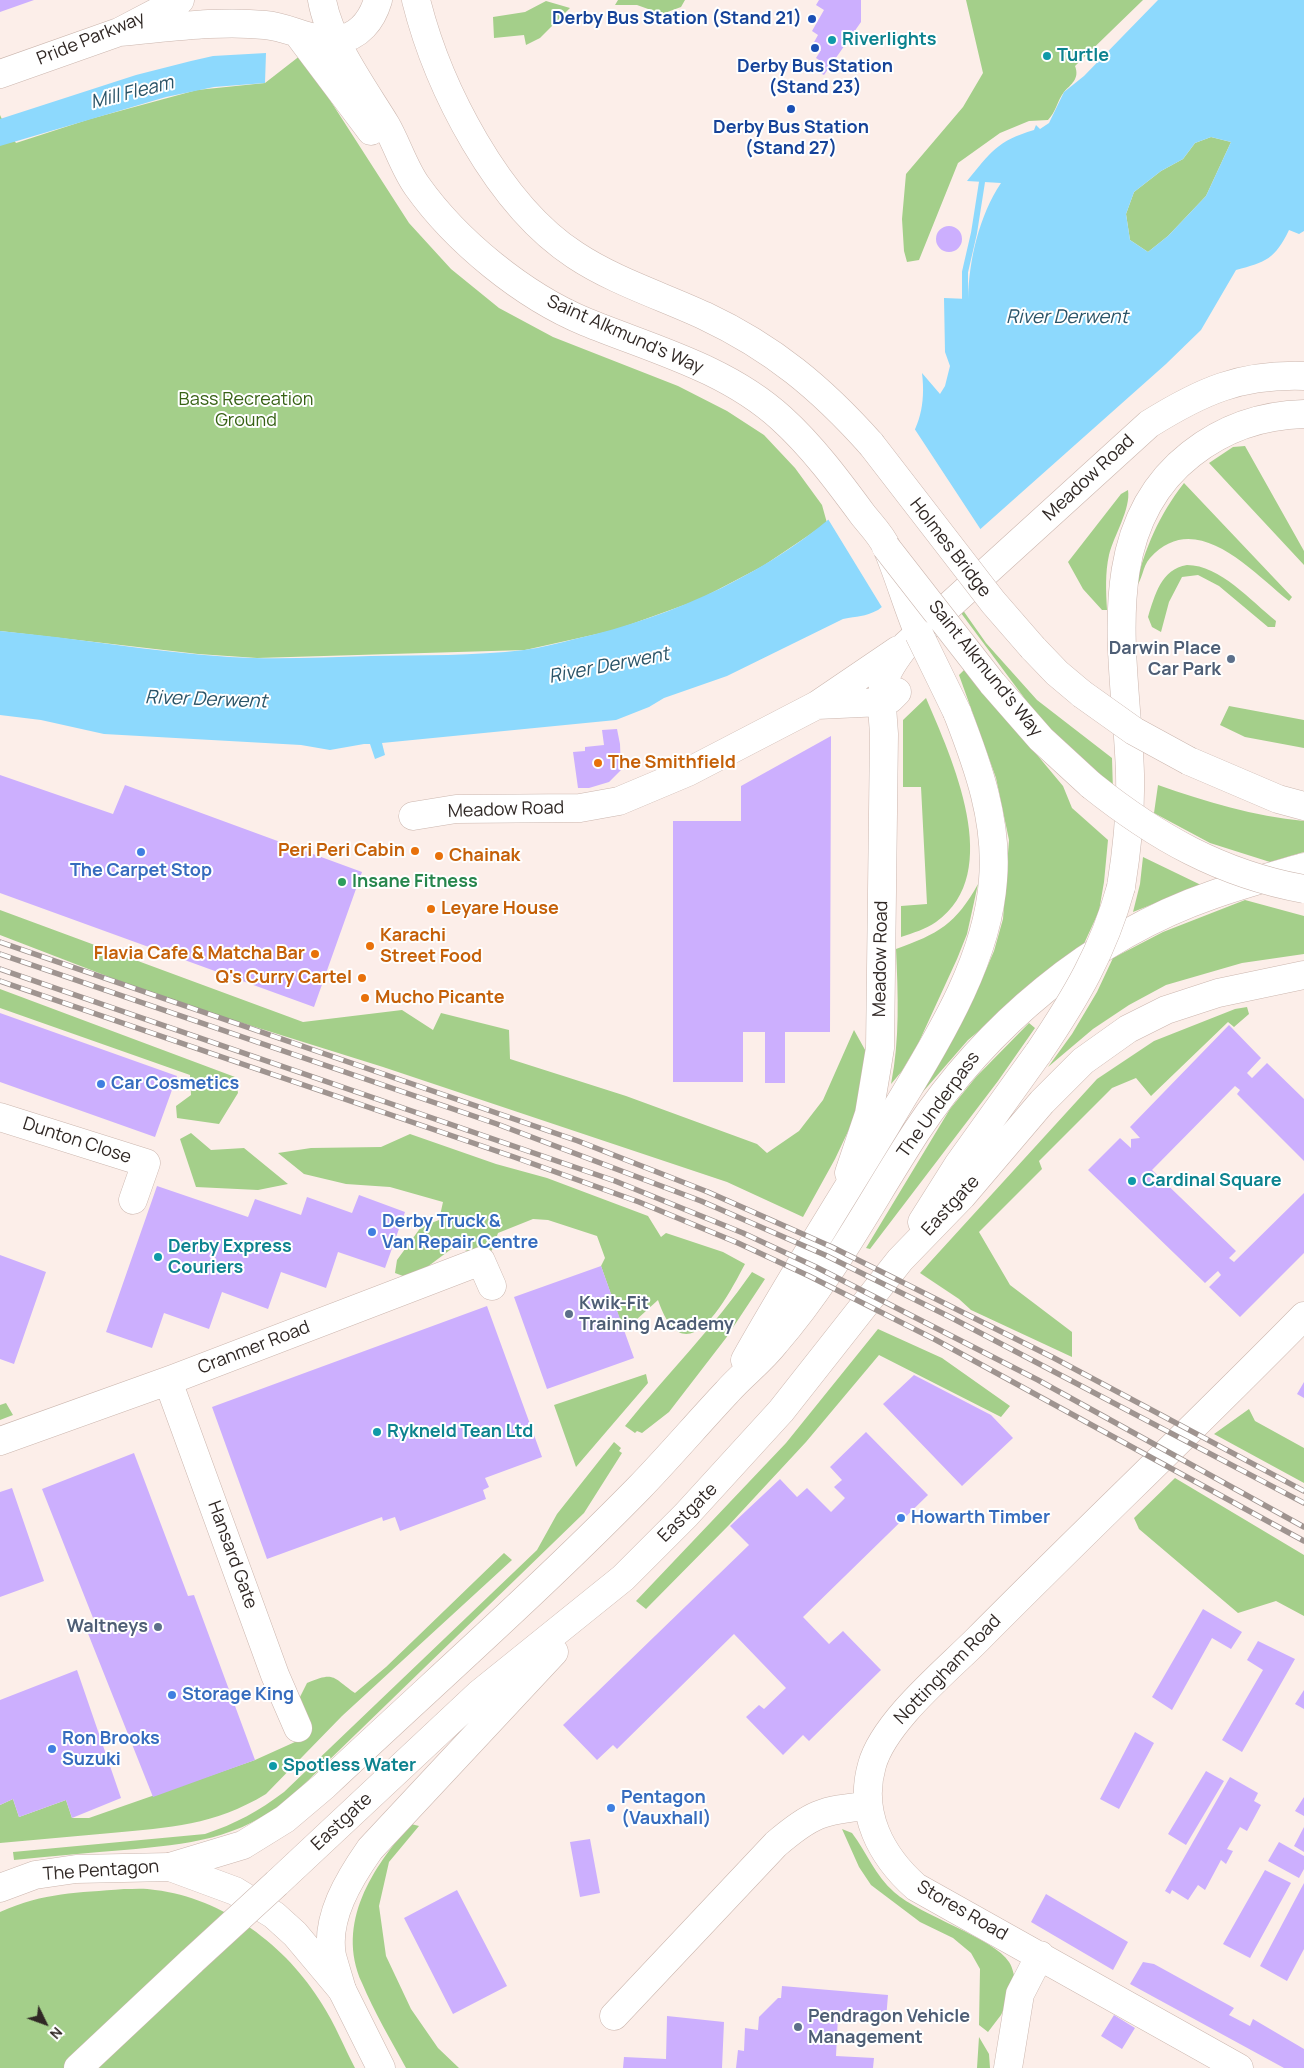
<!DOCTYPE html>
<style>
body{margin:0}
#map{position:relative;width:1304px;height:2068px;overflow:hidden;background:#fceee9;font-family:Manrope,sans-serif}
canvas{display:block}
.north{position:absolute;left:20px;top:1998px;width:50px;height:50px;-webkit-text-stroke:4px #fff;paint-order:stroke;rotate:132deg;font-size:14px;font-weight:700;line-height:20px;text-align:center;color:#302825}
.north::after{content:'';display:block;margin:auto;width:18px;height:22px;background:#302825;clip-path:polygon(50% 0,100% 100%,50% 72%,0 100%)}
</style>
<div id="map">
<canvas width="1304" height="2068"></canvas>
<div class="north">N</div>
</div>
<script>
const context = document.querySelector('canvas').getContext('2d');
context.lineJoin = 'round';
function fill(path, color) { context.fillStyle = color; context.fill(path, 'evenodd'); }
function trace(path, color, width, dash) { context.strokeStyle = color; context.lineWidth = width; context.lineCap = dash ? 'butt' : 'round'; context.setLineDash(dash || []); context.stroke(path); }
function write(font, color, halo, rows, align = 'center') {
  context.font = font + ' Manrope,sans-serif'; context.lineWidth = 4; context.setLineDash([]); context.textBaseline = 'middle'; context.strokeStyle = halo; context.fillStyle = color; for (const [text, x, y, turn = 0] of rows) {
    context.save(); context.translate(x, y); context.rotate((+turn || 0) * Math.PI / 180); context.textAlign = isNaN(turn) ? turn : align; if (halo) context.strokeText(text, 0, 0); context.fillText(text, 0, 0); context.restore();
  }
}
const green = new Path2D(`
 M618,0H685L681,7L662,14L637,5H615Z
 M966,0H1143L1075,66C1080,79 1071,84 1064,92C1057,101 1056,112 1048,120L1029,121L1000,133L958,163L919,260L907,262L904,251L902,219L906,174L963,107L983,73Z
 M546,1L570,8L540,38L526,45L524,35L494,38L493,17L525,12Z
 M301,55L409,223L451,269L499,308L553,337L678,386L727,411L764,435L795,468L822,505L827,523L763,566L698,600L615,630L525,650L257,658L198,654L0,631V115L8,132L16,143L90,119L197,90L265,83Z
 M1211,137L1231,142L1206,196L1168,236L1148,252L1130,240L1126,214L1134,192L1161,171L1183,159L1195,143Z
 M1245,446L1304,551V565L1209,463L1233,447Z
 M1184,483L1292,597L1289,601C1252,572 1196,507 1150,558C1142,567 1143,580 1135,588C1145,548 1159,515 1184,483Z
 M1128,490C1131,509 1114,535 1109,555C1105,573 1106,591 1107,610H1102L1083,589L1068,562L1121,494Z
 M1187,565C1220,565 1251,601 1276,621L1275,627H1268L1219,586L1198,575L1182,577L1169,602L1161,632L1152,627L1148,617C1155,595 1161,569 1187,565Z
 M960,606L986,643L1037,700L1112,758L1113,792L1058,739L1028,703L958,609Z
 M968,666L998,708L1063,786L1072,808L1108,840L1104,882L1099,911L1077,959L1009,1006L968,1040L921,1094L976,993L994,951L1003,919L1009,840L996,778L959,675Z
 M926,698C951,757 1006,873 936,922C926,929 913,933 901,937V906L927,904L921,787H903V720Z
 M1229,706L1304,720V748L1245,737L1220,725Z
 M1158,785C1206,802 1254,816 1304,821V852L1270,862L1210,843L1154,813Z
 M1143,857L1201,885L1133,912L1140,884Z
 M978,884L967,934L957,959L918,1044L902,1071L891,1084C900,1039 898,994 896,949C938,934 956,924 978,884Z
 M1245,900L1304,916V954L1242,963L1166,985L1129,1005L1093,1029L1048,1067L1072,1034L1097,992L1113,958L1163,932Z
 M0,910L303,1022L402,1010L433,1030L441,1013L509,1030L510,1059L626,1096L757,1144L767,1153L799,1131L823,1100L854,1030L869,1057L853,1121L835,1159L803,1217L727,1182L383,1067L169,1000L0,935Z
 M0,989L235,1077L238,1093L219,1124L177,1118L176,1106L191,1095L190,1075L0,1008Z
 M1247,1007L1249,1014L1234,1027L1228,1022L1151,1096L1136,1078L1112,1088L1039,1161L1042,1169L979,1232L1010,1285L1072,1332V1357L971,1310L959,1299L920,1273L1097,1079L1154,1041L1235,1009Z
 M1029,1023L1035,1028L998,1081L870,1249L866,1248L950,1109L976,1077Z
 M191,1133L211,1150L244,1148L288,1184L258,1190L196,1187L180,1139Z
 M410,1134L496,1164L547,1178L648,1216L661,1237L666,1233L723,1252L745,1264C726,1300 685,1379 658,1300L624,1331L601,1266L605,1258L597,1236L548,1220L533,1219L498,1233L492,1250L486,1256L454,1247L411,1279L395,1273L397,1260L421,1227L439,1220L443,1202L390,1187L346,1184L304,1174L278,1153L311,1148L381,1147Z
 M752,1272L765,1279L726,1338L669,1412L642,1433L637,1431L635,1433L625,1426C667,1374 714,1327 752,1272Z
 M878,1329L942,1358L1010,1406L1001,1417L879,1355L806,1442L729,1525L646,1609L636,1601L786,1443Z
 M646,1374L648,1383L576,1467L554,1405Z
 M6,1403L13,1415L0,1420V1405Z
 M1249,1409L1255,1421L1304,1448V1483L1214,1434Z
 M614,1442L621,1448L619,1451L622,1453L584,1513L291,1797C238,1840 189,1844 124,1850C87,1853 51,1856 14,1860L13,1852L205,1834C235,1824 259,1811 284,1792L537,1550L557,1514Z
 M1175,1478L1304,1555V1616L1276,1601L1238,1613L1139,1529L1134,1518Z
 M504,1553L512,1560L342,1716L266,1794C213,1826 171,1827 111,1833C74,1836 37,1840 0,1843V1805L13,1799L19,1817L66,1800L72,1818H89L255,1760L306,1737L298,1701L307,1683C335,1671 332,1677 355,1693L386,1667Z
 M411,1824L419,1826L389,1862L379,1906L386,1956L411,2009L438,2048L459,2068H406C391,2040 374,2012 362,1983C335,1923 373,1867 411,1824Z
 M842,1829L852,1833C867,1853 875,1875 894,1892C921,1916 994,1938 1009,1962C1013,1968 1014,1976 1016,1984L1001,2015L988,2032L979,2025L980,1969L971,1953L953,1938L920,1922L871,1885L859,1867Z
 M124,1889C134,1889 145,1888 155,1890C223,1898 287,1946 322,2004C335,2024 344,2047 355,2068H0V1912C45,1892 77,1893 124,1889Z
 M979,2037L989,2054L990,2068H977Z`);
const water = new Path2D(`
 M1158,0H1304V231L1299,234L1289,230C1275,259 1266,262 1236,270L1201,330L1166,364L967,541L878,610C864,617 858,616 843,619L727,676L664,698L649,707L616,720L382,743L385,755L375,759L370,744H364L330,750L301,745L104,734L41,720L0,715V631C77,638 153,652 230,657C277,660 324,657 371,656C422,655 474,656 524,650C541,648 558,643 575,639C676,616 772,572 849,502C892,463 930,438 922,373L940,394L945,386L950,366L945,352L944,298L968,299C969,260 979,216 1001,183L967,181C991,152 997,141 1034,130L1036,125L1040,129L1049,123L1064,92L1084,76ZM1211,137L1231,142L1206,196L1168,236L1148,252L1130,240L1126,214L1134,192L1161,171L1183,159L1195,143Z
 M266,53L265,83L214,87L166,97L0,146V119L136,75L191,61L213,56Z`);
const pier = new Path2D(`
 M914,428L981,530L969,543L883,609L828,519L899,454Z`);
const stream = new Path2D(`
 M965,299V272L974,233L982,182`);
const building = new Path2D(`
 M0,0H34L0,12Z
 M819,0H861V22L824,75L816,71L822,62L816,58L821,50L813,44L818,35L812,31L824,10L816,5Z
 M936 239a13 13 0 1 1 26 0a13 13 0 1 1-26 0Z
 M617,729L620,744L621,770L609,782L589,788H578L573,752L585,751V747L604,745L602,730Z
 M831,736L830,1032H785V1083H765V1032H743V1082H673V821H741V786Z
 M0,775L113,814L125,785L362,872L314,1007L0,893Z
 M0,1013L177,1076L155,1137L0,1082Z
 M1229,1025L1261,1058L1247,1073L1252,1078L1267,1063L1304,1099V1161L1237,1094L1240,1090L1235,1086L1152,1170L1236,1251L1229,1258L1234,1262L1304,1193V1253L1240,1317L1209,1287L1221,1275L1218,1271L1205,1283L1088,1170L1120,1138L1131,1148V1139L1140,1138L1130,1127Z
 M157,1186L248,1217L255,1199L301,1215L307,1197L352,1213L359,1195L405,1212L385,1268L338,1252L326,1288L281,1272L268,1309L222,1292L209,1329L164,1313L152,1348L106,1332Z
 M0,1255L46,1272L14,1364L0,1359Z
 M601,1266L634,1358L547,1389L514,1297Z
 M487,1306L542,1457L485,1478L489,1487L483,1490L486,1499L400,1531L395,1517L383,1521L382,1517L267,1559L212,1407Z
 M914,1375L991,1415L1013,1438L962,1486L883,1404Z
 M1304,1382V1398L1297,1394Z
 M866,1432L928,1495L803,1617L829,1644L843,1631L881,1670L809,1741L803,1735L783,1755L746,1717L759,1705L764,1709L786,1688L734,1634L617,1749L613,1745L597,1760L563,1725L749,1545L730,1526L780,1479L797,1497L807,1488L831,1512L845,1498L834,1487L842,1480L830,1467Z
 M134,1453L188,1596L194,1595L255,1760L153,1797L87,1631L97,1628L42,1489Z
 M12,1488L44,1581L0,1597V1492Z
 M1203,1609L1242,1632L1231,1649L1212,1638L1172,1710L1152,1697Z
 M1258,1641L1295,1659L1242,1752L1222,1740L1263,1670L1247,1660Z
 M77,1670L121,1798L72,1818L66,1800L19,1817L13,1799L0,1805V1700Z
 M1304,1690V1709L1295,1704Z
 M1135,1732L1154,1743L1119,1809L1100,1799Z
 M275,1761L279,1768L270,1772L267,1765Z
 M1206,1771L1224,1781L1186,1845L1168,1834Z
 M1230,1777L1258,1793L1254,1801L1261,1805L1247,1831L1240,1827L1227,1849L1233,1851L1226,1864L1221,1860L1205,1890L1198,1885L1188,1900L1172,1890L1170,1894L1165,1891Z
 M1304,1797V1816L1295,1811Z
 M1304,1827V1852L1294,1846Z
 M590,1839L600,1893L580,1897L570,1842Z
 M1279,1842L1304,1856V1869L1299,1878L1268,1861Z
 M1265,1870L1291,1883L1250,1958L1223,1944Z
 M1304,1883V1949L1287,1981L1260,1966Z
 M457,1890L507,1986L453,2014L404,1918Z
 M1046,1894L1128,1942L1113,1970L1031,1922Z
 M1143,1962L1154,1964L1234,2008L1229,2015L1250,2026L1253,2019L1304,2049V2068H1284L1130,1984Z
 M782,1986L888,1995L886,2019L838,2016L836,2056L874,2058L873,2068H736L738,2050L744,2051L745,2028L758,2030L759,2017L778,1998H781Z
 M1114,2015L1135,2028L1122,2049L1101,2036Z
 M667,2016L724,2022L722,2068H623L624,2057L666,2059Z`);
const minor = new Path2D(`
 M817,705L882,702L890,699L897,692
 M413,816L456,809L580,808L619,801L688,772L817,705L898,650
 M0,1117L146,1163L133,1200
 M849,1173L869,1114L880,1048L884,734C881,690 877,681 906,645L1149,424C1202,391 1240,374 1304,376
 M168,1381L275,1675L298,1728
 M0,1441L173,1379L481,1261L492,1286
 M614,2016L776,1844C811,1814 822,1810 868,1806
 M1008,2068L1020,1994L1040,1955
 M1239,2068L916,1887C881,1856 858,1813 872,1765C884,1722 945,1672 977,1640C1085,1531 1196,1426 1304,1316`);
const major = new Path2D(`
 M322,0C329,41 364,89 386,125C397,144 404,168 417,186C456,241 523,296 586,322C652,349 726,368 781,418C812,446 838,481 863,515C871,525 882,536 887,548C899,576 907,606 919,634
 M416,0C438,88 498,205 575,255C614,281 662,296 705,316C773,348 821,388 871,444
 M119,32C167,28 217,20 265,25C289,27 313,42 337,40C359,37 372,20 378,0
 M298,34L371,131
 M0,74L119,32L180,0
 M1033,648L1057,673L1082,694
 M992,683L1041,739L1091,785
 M1189,761L1278,799L1304,806
 M1121,887C1127,850 1131,812 1130,774C1127,666 1092,531 1191,454C1224,428 1263,415 1304,414
 M922,1222L958,1165L1039,1052
 M745,1360C790,1280 839,1203 887,1124C930,1051 987,967 993,880C998,821 978,766 957,712
 M170,1867L243,1845L285,1819L324,1786C429,1687 538,1591 639,1488C669,1457 697,1424 727,1392C742,1375 761,1361 775,1343C831,1279 870,1203 916,1132C986,1026 1091,937 1212,895C1242,884 1273,876 1304,867
 M277,1883L479,1694L623,1578L686,1515L781,1411L900,1260L962,1196L1042,1102L1083,1061L1128,1029L1166,1010L1218,993L1304,975
 M342,1990C339,1979 335,1967 332,1956C325,1918 349,1879 370,1849L554,1652
 M78,2068L192,1961`);
const highway = new Path2D(`
 M0,1888L35,1875L76,1869L170,1867L235,1891L274,1915L295,1934L342,1990L381,2068`);
const rail = new Path2D(`
 M0,942L578,1141L708,1192L832,1247L1054,1358L1304,1491
 M0,954L497,1124L701,1201L825,1255L950,1317L1304,1503
 M0,969L615,1181L743,1233L816,1267L1038,1380L1304,1527
 M0,981L514,1157L639,1202L738,1243L809,1276L936,1340L1304,1541`);
const majorBridge = new Path2D(`
 M871,444L993,602L1033,648
 M886,547L992,683
 M919,634L957,712
 M1082,694L1134,731L1189,761
 M1091,785C1156,837 1221,874 1304,889
 M1039,1052C1076,997 1103,952 1121,887
 M192,1961L277,1883`);
const markers = [
 [812,19,5,"#1a4fb4"],
 [832,40,5,"#0f9aa8"],
 [815,48,5,"#1a4fb4"],
 [1047,56,5,"#0f9aa8"],
 [791,109,5,"#1a4fb4"],
 [1231,659,5,"#5c6f8a"],
 [598,763,5,"#e8710a"],
 [415,851,5,"#e8710a"],
 [141,852,5,"#3f7fe0"],
 [439,856,5,"#e8710a"],
 [342,882,5,"#2e9e5b"],
 [431,909,5,"#e8710a"],
 [370,946,5,"#e8710a"],
 [315,954,5,"#e8710a"],
 [362,978,5,"#e8710a"],
 [365,998,5,"#e8710a"],
 [101,1084,5,"#3f7fe0"],
 [1132,1181,5,"#0f9aa8"],
 [372,1232,5,"#3f7fe0"],
 [158,1257,5,"#0f9aa8"],
 [569,1314,5,"#5c6f8a"],
 [377,1432,5,"#0f9aa8"],
 [901,1518,5,"#3f7fe0"],
 [158,1627,5,"#5c6f8a"],
 [172,1695,5,"#3f7fe0"],
 [52,1749,5,"#3f7fe0"],
 [273,1766,5,"#0f9aa8"],
 [611,1808,5,"#3f7fe0"],
 [798,2027,5,"#5c6f8a"]
];
const transitNames = [
 ["Derby Bus Station (Stand 21)",802,19,"right"],
 ["Derby Bus Station",815,67],
 ["(Stand 23)",815,88],
 ["Derby Bus Station",791,128],
 ["(Stand 27)",791,149]
];
const streetNames = [
 ["Pride Parkway",91,39,-22],
 ["Saint Alkmund's Way",625,335,24],
 ["Meadow Road",1089,478,-43],
 ["Holmes Bridge",950,548,52],
 ["Saint Alkmund's Way",985,669,51],
 ["Meadow Road",506,810,-2],
 ["Meadow Road",881,959,-89],
 ["The Underpass",939,1105,-54],
 ["Dunton Close",77,1141,18],
 ["Eastgate",951,1206,-47],
 ["Cranmer Road",254,1348,-21],
 ["Eastgate",688,1513,-45],
 ["Hansard Gate",232,1555,70],
 ["Nottingham Road",948,1670,-46],
 ["Eastgate",342,1822,-43],
 ["The Pentagon",101,1871,-4],
 ["Stores Road",962,1911,30]
];
const cultureNames = [
 ["Riverlights",842,40],
 ["Turtle",1057,56],
 ["Cardinal Square",1142,1181],
 ["Derby Express",168,1247],
 ["Couriers",168,1268],
 ["Rykneld Tean Ltd",387,1432],
 ["Spotless Water",283,1766]
];
const parkNames = [
 ["Bass Recreation",246,400],
 ["Ground",246,421]
];
const serviceNames = [
 ["Darwin Place",1221,649],
 ["Car Park",1221,670],
 ["Kwik-Fit",579,1304,"left"],
 ["Training Academy",579,1325,"left"],
 ["Waltneys",148,1627],
 ["Pendragon Vehicle",808,2017,"left"],
 ["Management",808,2038,"left"]
];
const foodNames = [
 ["The Smithfield",608,763],
 ["Peri Peri Cabin",405,851,"right"],
 ["Chainak",449,856],
 ["Leyare House",441,909],
 ["Karachi",380,936],
 ["Street Food",380,957],
 ["Flavia Cafe & Matcha Bar",305,954,"right"],
 ["Q's Curry Cartel",352,978,"right"],
 ["Mucho Picante",375,998]
];
const shopNames = [
 ["The Carpet Stop",141,871,"center"],
 ["Car Cosmetics",111,1084],
 ["Derby Truck &",382,1222],
 ["Van Repair Centre",382,1243],
 ["Howarth Timber",911,1518],
 ["Storage King",182,1695],
 ["Ron Brooks",62,1739],
 ["Suzuki",62,1760],
 ["Pentagon",621,1798],
 ["(Vauxhall)",621,1819]
];
const leisureNames = [
 ["Insane Fitness",352,882]
];
const waterNames = [
 ["Mill Fleam",132,93,-14],
 ["River Derwent",1067,318],
 ["River Derwent",609,666,-11],
 ["River Derwent",206,700,2]
];
fill(green, '#a4cf8a');
fill(water, '#8dd9fd');
fill(pier, '#fceee9');
trace(stream, '#8dd9fd', 6);
fill(building, '#ccaffe');
trace(minor, '#cbb6ae', 29);
trace(major, '#cbb6ae', 29);
trace(highway, '#cbb6ae', 29);
trace(minor, '#fff', 28);
trace(major, '#fff', 28);
trace(highway, '#fff', 28);
trace(rail, '#9f9490', 5.5);
trace(rail, '#fff', 4, [11]);
trace(majorBridge, '#cbb6ae', 29, []);
trace(majorBridge, '#fff', 28);
for (const [x, y, r, color] of markers) { const dot = new Path2D(); dot.arc(x, y, r, 0, 2 * Math.PI); context.fillStyle = color; context.fill(dot); trace(dot, '#fff', 2); }
write('bold 18px', '#164399', '#fff', transitNames);
write('18px', '#302825', '#fff', streetNames);
write('bold 18px', '#0d838f', '#fff', cultureNames, 'left');
write('18px', '#386216', '#fff', parkNames);
write('bold 18px', '#4e5e75', '#fff', serviceNames, 'right');
write('bold 18px', '#c56008', '#fff', foodNames, 'left');
write('bold 18px', '#366cbe', '#fff', shopNames, 'left');
write('bold 18px', '#27864d', '#fff', leisureNames, 'left');
write('italic 19px', '#2a5468', '#fff', waterNames);
</script>
